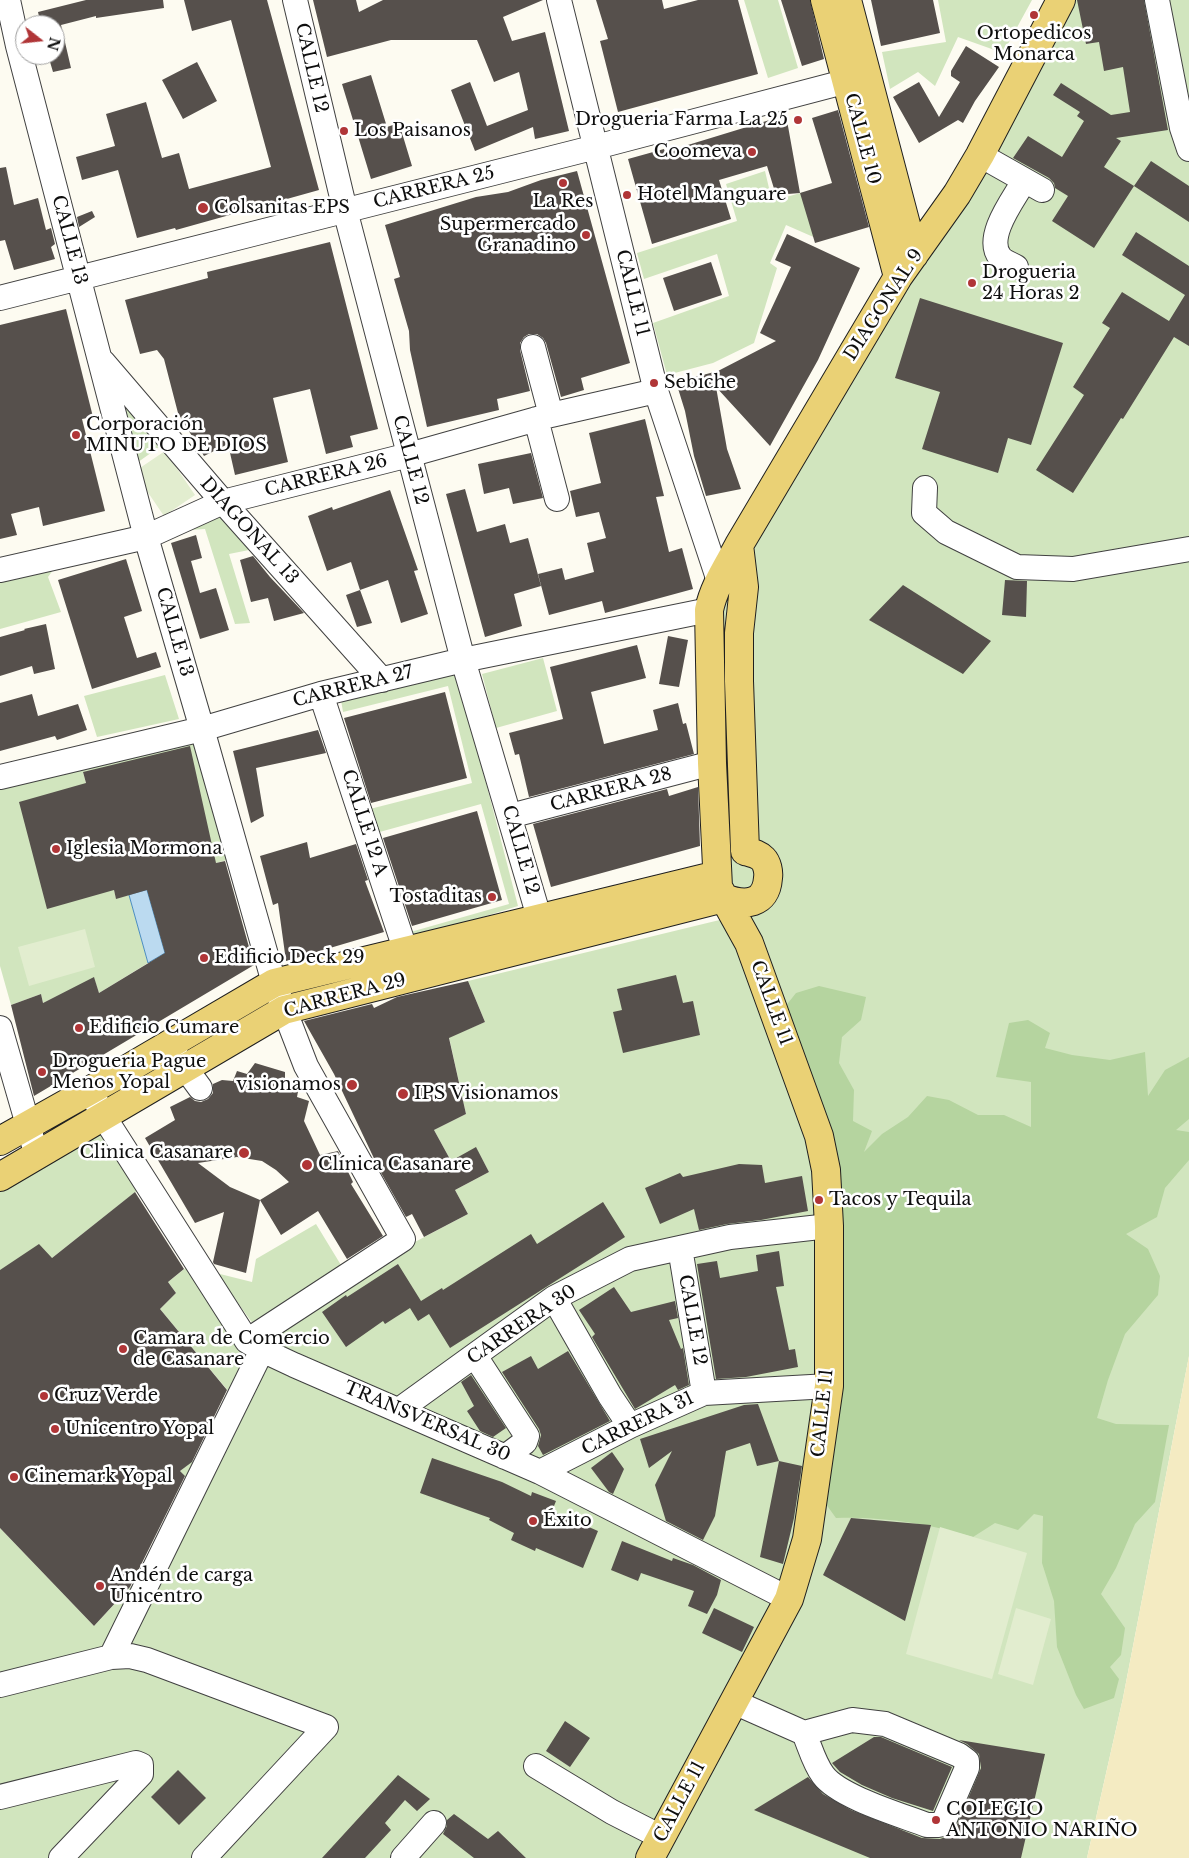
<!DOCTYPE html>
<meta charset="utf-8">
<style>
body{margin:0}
#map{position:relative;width:1189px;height:1858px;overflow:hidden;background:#fdfbf1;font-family:"Libre Baskerville",serif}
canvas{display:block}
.north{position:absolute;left:15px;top:15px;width:50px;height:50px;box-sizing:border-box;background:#fff;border:1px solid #9f9f9f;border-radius:50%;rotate:106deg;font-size:14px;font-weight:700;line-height:20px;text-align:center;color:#0e0e0e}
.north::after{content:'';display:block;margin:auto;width:18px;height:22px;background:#b03537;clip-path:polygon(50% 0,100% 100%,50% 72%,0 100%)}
</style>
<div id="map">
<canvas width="1189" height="1858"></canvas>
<div class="north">N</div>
</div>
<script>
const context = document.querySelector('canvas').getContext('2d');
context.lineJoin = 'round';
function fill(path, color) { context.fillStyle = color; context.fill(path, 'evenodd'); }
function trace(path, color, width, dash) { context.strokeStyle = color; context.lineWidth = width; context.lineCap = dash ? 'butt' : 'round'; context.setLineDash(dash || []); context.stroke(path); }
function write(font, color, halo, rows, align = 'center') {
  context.font = font + ' "Libre Baskerville",serif'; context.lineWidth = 5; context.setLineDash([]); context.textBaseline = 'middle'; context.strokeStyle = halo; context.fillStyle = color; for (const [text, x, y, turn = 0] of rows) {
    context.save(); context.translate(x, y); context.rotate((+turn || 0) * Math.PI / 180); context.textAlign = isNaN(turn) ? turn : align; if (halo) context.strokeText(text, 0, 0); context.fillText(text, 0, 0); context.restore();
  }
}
const green = new Path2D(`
 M744,0H778L798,68L768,78Z
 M938,0H1032L1003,53L958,37L935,86L918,72L890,89L882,52L946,42Z
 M1069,0H1189V1356L1123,1698L1087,1858H0V1528L94,1626L137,1580L186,1478L180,1471L208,1449L234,1398L160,1309L176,1293L168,1282L192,1263L254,1346L413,1243L468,1214L455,1190L489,1172L476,1148L451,1161L434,1130L466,1114L449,1037L485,1022L468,981L732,917L718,607Z
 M765,171L772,201L804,192L818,239L786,225L770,263L777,268L754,343L713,363L667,375L653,323L729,296L717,254L644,279L637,253L737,221L726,184Z
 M115,397L162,445L134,465Z
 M224,508L259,548L229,554L250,623L235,624L205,529L170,531Z
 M56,566L48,577L61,612L0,629V580Z
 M543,658L557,711L496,728L482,674Z
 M457,671L518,906L409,940L407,933L509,904L481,804L376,833L366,810L472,783L448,686L343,712L341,700Z
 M165,675L179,719L97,737L84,696Z
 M197,737L227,860L216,863L83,772L116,898L129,895L148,963L99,993L94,978L43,1003L41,994L11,1005L0,966V785Z
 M103,1122L143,1186L52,1258L0,1270V1185Z
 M316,1224L344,1270L256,1328L216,1273L252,1282L256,1259Z`);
const forest = new Path2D(`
 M819,986L866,997L861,1020L842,1037L839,1063L854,1090L853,1121L872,1131L864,1152L882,1134L908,1117L927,1096L949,1100L978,1115H1004L1031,1127V1082L996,1077L1009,1023L1028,1020L1050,1033L1045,1048L1072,1055L1110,1060L1145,1052L1148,1096L1165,1070L1189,1057V1119L1176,1130L1189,1132V1160L1165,1188L1157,1217L1126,1234L1148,1249L1160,1276L1158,1295L1125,1334L1108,1380L1097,1418L1116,1424L1169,1425L1155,1502L1135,1524L1116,1568L1101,1594L1125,1628L1121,1655L1110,1667L1119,1679L1114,1698L1084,1709L1076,1695L1057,1647L1054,1601L1042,1563L1043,1516L1034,1514L1018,1530L995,1523L973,1537C930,1524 882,1516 836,1518L823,1500L838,1225L777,1017L796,993Z`);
const sand = new Path2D(`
 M1189,1356V1858H1087L1123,1698Z`);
const pitch = new Path2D(`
 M165,451L195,495L164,516L134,472Z
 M85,929L95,967L29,986L18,947Z
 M940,1527L1027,1553L992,1679L906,1654Z
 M1016,1608L1051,1619L1033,1685L998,1674Z`);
const water = new Path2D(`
 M147,890L165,953L148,963L129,895Z`);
const building = new Path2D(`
 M86,0H163L164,8L96,18V16L61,25L71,68L53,72L48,55H55V25H41L38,12Z
 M184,0H267L319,190L176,230L175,228L137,238L118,170L82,180L76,157L115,146L106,114L146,102L162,158L179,153L189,189L271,167L231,20L192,31Z
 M313,0H356L359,12L383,0H543L503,17L512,41L545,32L569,131L535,139L533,127L475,151L451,90L470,82L487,126L528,110L519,72L494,82L477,40H391L327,57Z
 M596,0H662L664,9L698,0H738L758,74L618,112L600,41L608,39Z
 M781,0H810L824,59L802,66Z
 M871,0H933L940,33L881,46Z
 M1077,0H1144L1168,130L1116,138L1121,141L1104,167L1134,186L1094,248L1052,221L1068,196L1055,188L1054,183L1049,178L1013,158L1028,136L1062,157L1084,121L1077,116L1080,112L1053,95L1061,83L1111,115L1130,112L1123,67L1104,71L1099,42L1086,44Z
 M966,46L999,67L975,101L963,123L958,120L919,143L893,97L919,82L939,117L960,82L951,76V71Z
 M197,62L217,101L183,119L162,80Z
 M371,75L387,127L399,123L412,166L371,179L342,84Z
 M838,110L869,227L815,243L800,193L832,183L812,118Z
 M786,115L800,193L776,195L767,166L719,180L731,219L652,244L628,159L664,149L665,152Z
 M1151,161L1189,186V222L1134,186Z
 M6,167L14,205L38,198L46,230L51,228L55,244L51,247L55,259L14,270L5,240L0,241V168Z
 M577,171L630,363L581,378L584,390L561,397L546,343L543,338L537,334H529L524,337L520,343V350L530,391L497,399L499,410L427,427L410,350L409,331L394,279L400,277L385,225L476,197L508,192L541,180Z
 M92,211L95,217L79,227L77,217Z
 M1136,232L1189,266V346L1174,337L1123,419L1121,418L1073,493L1036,470L1084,395L1073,387L1110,328L1102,323L1122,292L1169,321L1185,295L1122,255Z
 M787,234L860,268L818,360L770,446L716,387L727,449L741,489L706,496L694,456L685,411L676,382L718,371L776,341L760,333L791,267L775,260Z
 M330,242L378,429L350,436L353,447L326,454L310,389L273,398L288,462L235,475L228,444L204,456L178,413L164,359L157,350L140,354L125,300L208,278L207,272Z
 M711,262L722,295L674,311L663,278Z
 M920,298L1063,343L1031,445L1008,438L998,473L922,449L940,392L895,378Z
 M66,309L93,417L82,419L105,511L43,526L39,507L11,514L17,535L0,539V325Z
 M645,419L664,496L656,497L669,552L682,548L693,589L605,613L602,601L549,615L538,574L562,568L565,580L594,572L587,543L606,538L599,512L576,517L570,491L601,483L589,433Z
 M531,453L543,498L513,504L509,488L484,494L478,464Z
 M465,489L477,532L505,524L510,543L528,538L541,586L514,594L522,626L485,637L446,494Z
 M390,490L418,570L414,571L428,614L401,623L388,580L360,590L372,623L357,627L346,595L360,590L351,562L327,571L308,516L332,507L333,510Z
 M196,535L202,558L191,561L200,593L216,588L229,630L200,639L171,543Z
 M253,556L270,577L304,613L274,621L268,598L251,602L240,560Z
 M126,559L142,611L124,617L137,658L156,652L161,667L92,689L58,580Z
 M1005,580L1027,581L1026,617L1002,615Z
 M903,585L991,641L963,674L869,620Z
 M46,624L55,669L34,674L32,666L0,676V637L25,630L24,629Z
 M668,636L688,640L679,687L659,684Z
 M637,645L646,678L591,692L604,744L658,730L653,710L678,703L683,724L686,723L694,754L529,797L519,754L515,755L509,733L563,719L550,667Z
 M445,692L467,778L371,803L344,718Z
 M32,694L38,716L78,704L87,730L57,740L55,736L0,751V703Z
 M318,730L326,753L256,768L264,816L251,823L233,751Z
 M190,746L216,863L225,861L254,965L34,1096L11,1005L41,994L43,1003L94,977L99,993L165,953L147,890L116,899L114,890L47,909L19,802L86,783L83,772Z
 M698,787L700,846L551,887L533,824L667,789L669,796Z
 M477,811L502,900L412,926L383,838Z
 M307,842L310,858L356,844L368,880L365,881L384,932L286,961L278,903L273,905L260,856Z
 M676,975L683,1003L693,1001L700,1035L623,1053L613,1012L622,1010L617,989Z
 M468,981L485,1022L449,1038L466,1114L434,1130L451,1161L476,1147L489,1172L455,1190L468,1214L424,1237L412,1214L406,1217L380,1171L334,1074L304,1021L372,1004L374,1008L397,997Z
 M255,1063L285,1072V1083L299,1086L297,1097L309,1101L304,1121L320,1155L338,1151L353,1182L351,1184L383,1236L347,1259L318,1211L281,1235L260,1200L246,1273L214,1264L213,1262L224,1212L195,1223L145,1138L175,1120L170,1107L190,1097L195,1101L201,1102L208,1099L213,1093V1084L222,1080L233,1081L237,1071L247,1074ZM237,1157L262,1161L276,1170L289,1182L260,1200L230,1187L198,1163Z
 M739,1164L762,1165L765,1183L802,1176L808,1211L761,1220L727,1224L699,1230L694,1209L660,1224L645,1188L680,1173L683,1177Z
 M135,1192L184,1269L168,1282L176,1293L160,1309L227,1390L192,1462L180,1471L185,1476L130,1587L94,1626L0,1528V1270L39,1244L52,1258Z
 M603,1202L625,1237L450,1348L429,1314L418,1321L410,1308L385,1324L383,1321L346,1347L322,1312L346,1295L347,1297L398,1264L421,1301L442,1288L443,1290L531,1234L537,1244Z
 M779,1251L784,1286L776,1287L789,1350L795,1349L798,1367L746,1377L716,1379L697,1264L717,1261L720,1278L758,1271L756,1255Z
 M614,1287L631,1312L675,1301L678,1318L669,1320L681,1349L683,1348L689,1385L678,1390L675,1385L635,1409L592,1337L595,1334L579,1310Z
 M568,1351L610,1421L543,1455L538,1446L541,1435L539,1429L502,1372L531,1356L538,1369Z
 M471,1375L506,1428L493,1437L480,1431L467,1411L474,1406L461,1382Z
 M758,1404L779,1461L757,1466L750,1443L726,1451L715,1516L703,1540L666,1521L655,1485L672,1451L649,1468L640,1439L744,1405Z
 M612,1452L624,1469L613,1494L609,1492L591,1468Z
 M432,1458L502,1482L531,1496L532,1492L556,1501L552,1511L598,1531L583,1568L536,1548L535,1551L511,1540L514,1533L489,1520L490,1518L420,1493Z
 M779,1461L802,1466L794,1518L783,1564L760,1557Z
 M851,1518L931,1525L905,1621L823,1575Z
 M622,1541L672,1561L673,1558L693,1565L721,1580L717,1595L707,1614L688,1606L694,1591L641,1573L638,1581L611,1570Z
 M714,1608L754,1627L742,1652L702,1633Z
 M565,1721L590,1738L570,1767L546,1751Z
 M874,1737H881L952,1767L933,1811L892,1798L862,1785L840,1772L832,1763Z
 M959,1740L1045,1754L1021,1858H870L754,1810L808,1777L823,1794L851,1810L922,1838L940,1839L948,1836L956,1827L981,1768L979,1754L967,1744Z
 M178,1770L206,1798L179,1825L151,1797Z
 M398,1775L430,1799L417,1811L405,1800L385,1823L391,1830L365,1858H322Z
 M454,1814L488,1839L498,1831L526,1858H474L443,1834L447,1826V1820Z`);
const minor = new Path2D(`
 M8,0L18,46L146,537L202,729L274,983L306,1066L403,1239L247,1341
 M295,0L345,210L463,660L539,917
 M559,0L656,391L719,581
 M1157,0L1182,128L1189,149
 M980,155L1042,190
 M1016,267C1011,264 1004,262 1000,257C984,237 1014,199 1024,181
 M0,298L596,147L863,77
 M533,347L551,415
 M103,362L223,502L382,680
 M536,419L557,499
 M925,488L924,513L946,532L1017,567L1073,569L1189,549
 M0,570L146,537L223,502L409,455L551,415L656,391
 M321,694L406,952
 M0,777L202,729L321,694L463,660L709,610
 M510,816L712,763
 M0,1028L37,1156
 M175,1054L200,1088
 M90,1090L104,1117L247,1341L262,1350L294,1365L540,1472L789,1599
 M680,1248L704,1393
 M554,1298L610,1396L630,1426
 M475,1356L527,1436L525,1442L505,1457
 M399,1410L554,1298L630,1259L730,1237L829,1226
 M540,1472L630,1426L704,1393L829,1386
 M111,1657L262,1350
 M0,1685L111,1657L130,1656L147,1660L326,1727L204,1858
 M734,1702L804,1733L852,1720L885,1724L959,1755L967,1761V1768L944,1821L939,1825H927C901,1815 839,1797 823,1775C814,1763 810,1747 804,1733
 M536,1766L612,1812L661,1837
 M0,1797L136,1763L141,1765V1774L61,1858
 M403,1858L434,1823`);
const major = new Path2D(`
 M825,0L898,277
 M847,0L914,255
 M724,898C745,906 766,905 768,878C769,872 767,863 763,859C758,854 752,853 745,851L739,681V633L744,587L739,545
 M0,1141L112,1078L274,983L717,875
 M0,1177L284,1010L724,898
 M650,1858L789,1599L807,1539L829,1386V1226L826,1170L819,1136L749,943L718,887L712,763L709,610C714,586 728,566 739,545L898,277L957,194L980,155L1061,0`);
const markers = [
 [1034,15,5,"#b03537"],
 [798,120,5,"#b03537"],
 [344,131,5,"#b03537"],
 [752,152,5,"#b03537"],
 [563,183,5,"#b03537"],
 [627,195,5,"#b03537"],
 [203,208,6,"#b03537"],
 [586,235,5,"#b03537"],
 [972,283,5,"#b03537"],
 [654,383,5,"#b03537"],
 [76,435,5,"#b03537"],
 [56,849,5,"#b03537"],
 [492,897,5,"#b03537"],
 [204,958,5,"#b03537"],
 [79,1028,5,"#b03537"],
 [42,1072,5,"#b03537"],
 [352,1085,6,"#b03537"],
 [403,1094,6,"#b03537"],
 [244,1153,6,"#b03537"],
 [307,1165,6,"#b03537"],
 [819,1200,5,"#b03537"],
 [123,1349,5,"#b03537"],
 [44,1396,5,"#b03537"],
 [55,1429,5,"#b03537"],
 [14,1477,5,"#b03537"],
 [533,1521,5,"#b03537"],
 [100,1586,5,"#b03537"],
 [936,1820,5,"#b03537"]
];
const poiNames = [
 ["Ortopedicos",1034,34,"center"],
 ["Monarca",1034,55,"center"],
 ["Drogueria Farma La 25",788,120,"right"],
 ["Los Paisanos",354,131],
 ["Coomeva",742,152,"right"],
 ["Hotel Manguare",637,195],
 ["La Res",563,202,"center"],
 ["Colsanitas EPS",214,208],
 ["Supermercado",576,225,"right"],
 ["Granadino",576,246,"right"],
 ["Drogueria",982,273],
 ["24 Horas 2",982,294],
 ["Sebiche",664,383],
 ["Corporación",86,425],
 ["MINUTO DE DIOS",86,446],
 ["Iglesia Mormona",66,849],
 ["Tostaditas",482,897,"right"],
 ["Edificio Deck 29",214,958],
 ["Edificio Cumare",89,1028],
 ["Drogueria Pague",52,1062],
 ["Menos Yopal",52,1083],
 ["visionamos",341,1085,"right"],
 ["IPS Visionamos",414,1094],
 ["Clinica Casanare",233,1153,"right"],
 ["Clínica Casanare",318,1165],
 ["Tacos y Tequila",829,1200],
 ["Camara de Comercio",133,1339],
 ["de Casanare",133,1360],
 ["Cruz Verde",54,1396],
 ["Unicentro Yopal",65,1429],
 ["Cinemark Yopal",24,1477],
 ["Éxito",543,1521],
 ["Andén de carga",110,1576],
 ["Unicentro",110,1597],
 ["COLEGIO",946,1810],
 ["ANTONIO NARIÑO",946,1831]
];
const streetNames = [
 ["CALLE 12",311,68,77],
 ["CALLE 10",862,139,75],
 ["CARRERA 25",434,188,-14],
 ["CALLE 13",69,240,75],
 ["CALLE 11",632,293,76],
 ["DIAGONAL 9",884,305,-57],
 ["CALLE 12",410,460,75],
 ["CARRERA 26",326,476,-14],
 ["DIAGONAL 13",249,531,48],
 ["CALLE 13",174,632,74],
 ["CARRERA 27",353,687,-14],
 ["CARRERA 28",611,790,-15],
 ["CALLE 12 A",364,823,72],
 ["CALLE 12",520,850,74],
 ["CARRERA 29",345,996,-15],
 ["CALLE 11",771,1003,70],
 ["CALLE 12",692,1320,80],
 ["CARRERA 30",522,1325,-34],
 ["CALLE 11",823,1413,-84],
 ["TRANSVERSAL 30",427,1422,23],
 ["CARRERA 31",638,1424,-26],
 ["CALLE 11",680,1802,-62]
];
fill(green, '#d1e5be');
fill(forest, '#b5d49f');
fill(sand, '#f4ebc2');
fill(pitch, '#e2edcf');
fill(water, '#bbdaf0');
trace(water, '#4a8cbf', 1);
fill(building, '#56504c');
trace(minor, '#414141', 26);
trace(major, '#1f1f1f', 30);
trace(minor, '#fff', 24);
trace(major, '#ead175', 28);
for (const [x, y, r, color] of markers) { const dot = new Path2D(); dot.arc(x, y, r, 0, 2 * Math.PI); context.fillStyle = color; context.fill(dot); trace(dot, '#fff', 2); }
write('18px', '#0e0e0e', '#fff', poiNames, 'left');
write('18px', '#0e0e0e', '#fff', streetNames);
</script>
